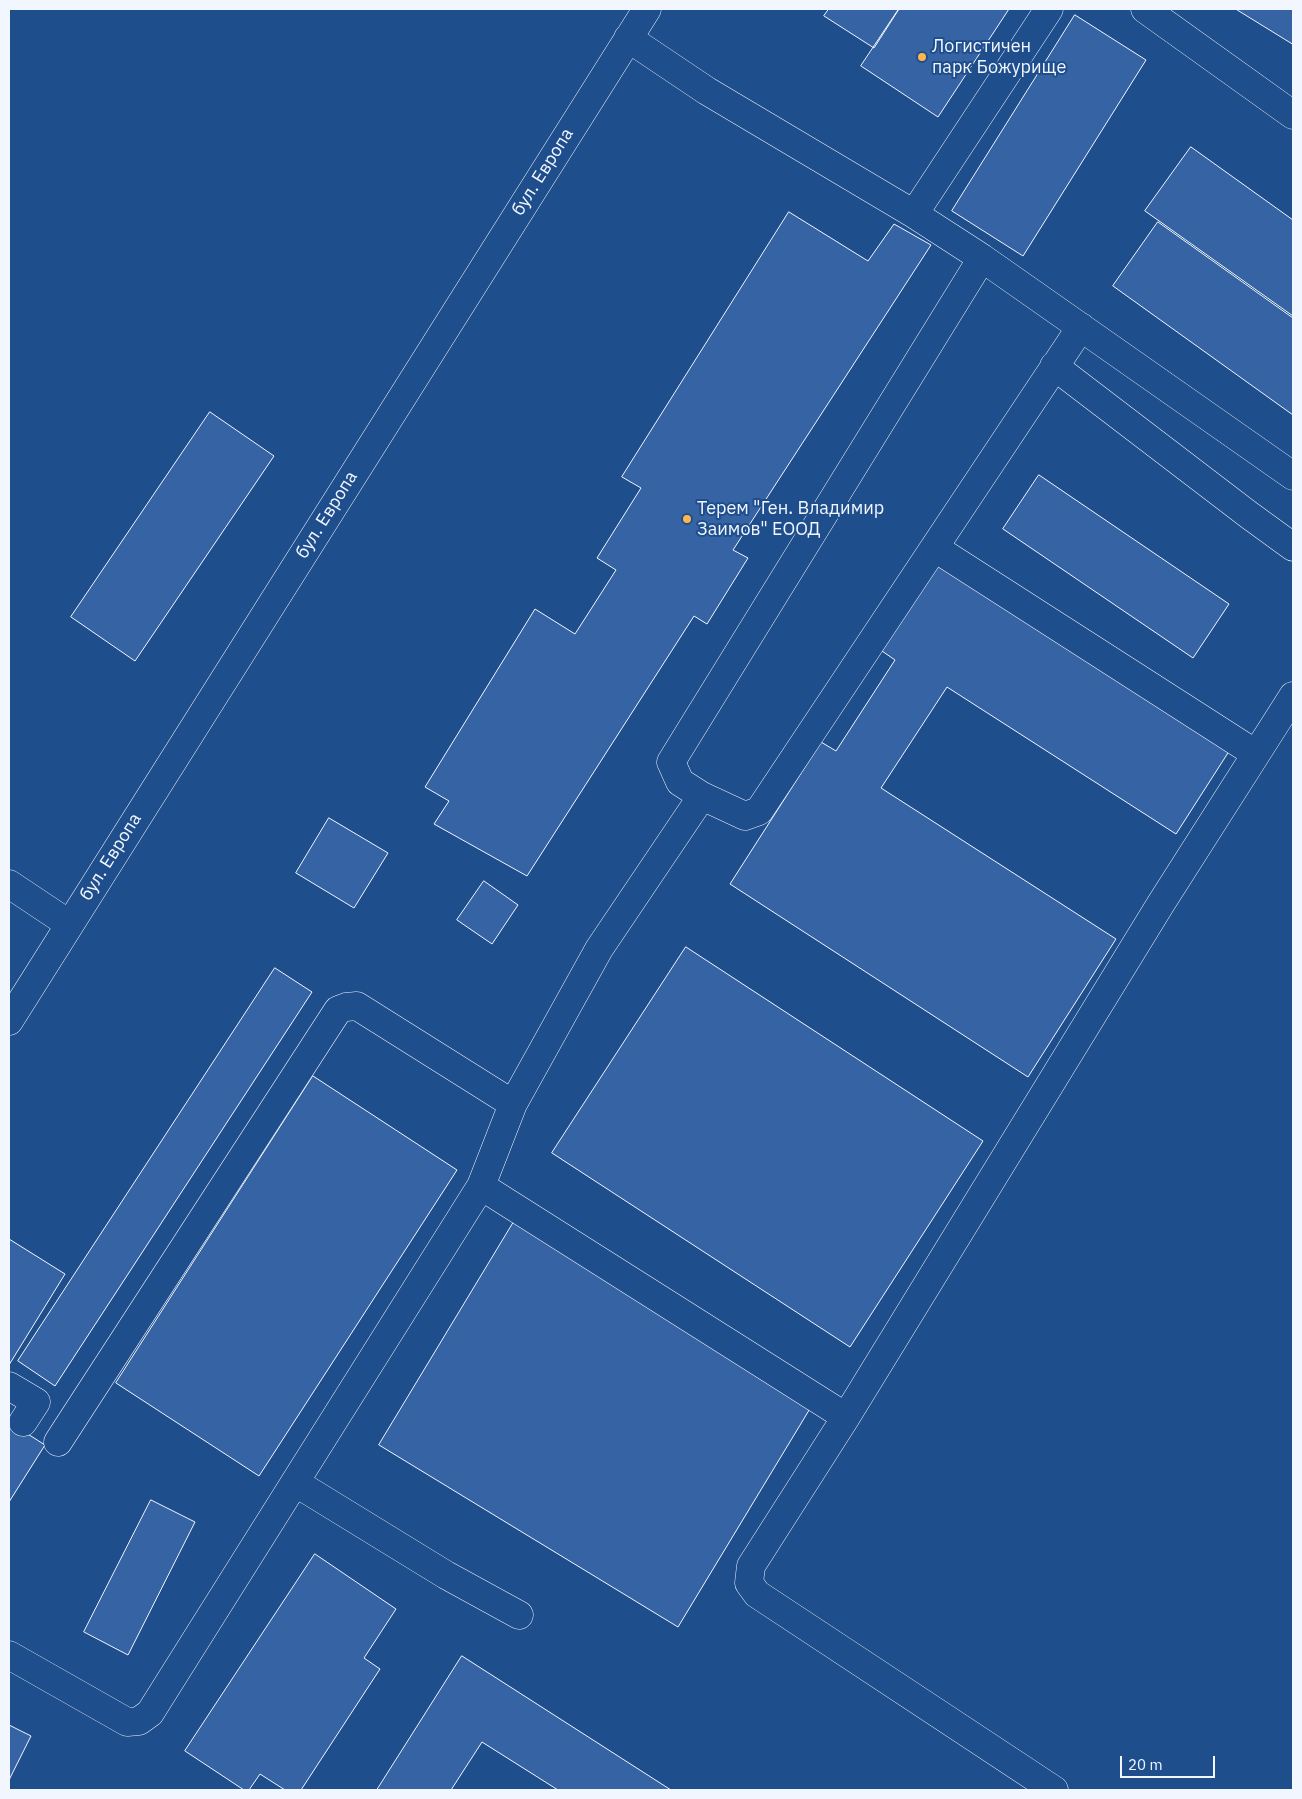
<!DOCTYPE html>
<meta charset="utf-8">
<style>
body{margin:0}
#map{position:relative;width:1302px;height:1799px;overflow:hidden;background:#1f4e8c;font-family:"IBM Plex Sans",sans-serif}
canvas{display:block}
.frame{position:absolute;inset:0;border:10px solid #f2f6ff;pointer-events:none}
.scale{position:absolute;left:1120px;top:1756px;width:95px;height:22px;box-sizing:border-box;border:2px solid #f2f6ff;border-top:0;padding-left:6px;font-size:15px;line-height:18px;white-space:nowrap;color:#f2f6ff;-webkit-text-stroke:4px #1f4e8c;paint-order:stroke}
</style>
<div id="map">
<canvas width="1302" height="1799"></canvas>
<div class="frame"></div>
<div class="scale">20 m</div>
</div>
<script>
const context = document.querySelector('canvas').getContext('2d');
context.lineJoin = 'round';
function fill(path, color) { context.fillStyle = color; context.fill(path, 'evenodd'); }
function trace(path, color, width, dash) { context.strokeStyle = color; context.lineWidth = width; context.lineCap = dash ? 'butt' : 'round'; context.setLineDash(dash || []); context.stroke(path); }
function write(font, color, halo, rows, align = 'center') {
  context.font = font + ' "IBM Plex Sans",sans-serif'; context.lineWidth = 4; context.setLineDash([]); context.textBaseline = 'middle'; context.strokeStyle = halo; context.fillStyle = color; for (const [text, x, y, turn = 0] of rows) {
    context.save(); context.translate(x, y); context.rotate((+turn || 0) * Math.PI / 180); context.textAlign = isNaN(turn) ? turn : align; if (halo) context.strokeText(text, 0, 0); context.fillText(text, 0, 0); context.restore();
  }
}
const building = new Path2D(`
 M829,9H899L874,48L824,16Z
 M899,9H1009L938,117L861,66Z
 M1236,9H1293V44Z
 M1075,15L1146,60L1023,256L952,211Z
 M1191,147L1293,220V316L1145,211Z
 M789,212L868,261L894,224L931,245L733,550L748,558L707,624L694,616L527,876L434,824L449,801L425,787L535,609L575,634L616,570L597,558L641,488L622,477Z
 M1158,222L1293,318V415L1113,286Z
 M210,412L274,456L135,661L71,617Z
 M1039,475L1229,604L1193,658L1003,529Z
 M951,544L1242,731L1176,834L947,687L881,788L1116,939L1028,1077L730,884L821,742L836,751L895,660L882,651Z
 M329,818L388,853L354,908L296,873Z
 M484,881L518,905L492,944L457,920Z
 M686,947L983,1141L850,1347L552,1153Z
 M275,968L312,992L55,1386L18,1361Z
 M313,1076L457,1170L259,1476L116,1383Z
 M515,1220L814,1402L678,1627L379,1445Z
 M9,1239L65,1274L9,1365Z
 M9,1422L45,1445L9,1502Z
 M151,1500L195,1522L128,1655L84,1632Z
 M315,1554L396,1609L364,1658L380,1669L301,1790H285L260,1774L249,1790H244L185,1751Z
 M462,1656L671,1790H558L482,1742L451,1790H377Z
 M9,1725L31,1736L9,1780Z`);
const minor = new Path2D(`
 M1049,9L914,214L982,258L1293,476
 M1145,9L1293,115
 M628,38L707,91L914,214
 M982,258L671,762L680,782L702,796L745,816L759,811L1081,327
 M1054,366L1249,515L1293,547
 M935,548L1256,754
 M9,884L69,924
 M9,1021L647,9
 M481,1186L846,1417
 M9,1386L36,1402L23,1422
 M58,1442L338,1010L346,1007L357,1006L513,1104
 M296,1483L446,1575L519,1615
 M9,1655L127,1722L139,1721L150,1713L481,1186L513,1104L599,949L702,796
 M1054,1790L757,1594L749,1583L751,1566L846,1417L1160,905L1293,696`);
const markers = [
 [922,57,5,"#ffb74d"],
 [687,519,5,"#ffb74d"]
];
const poiNames = [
 ["Логистичен",932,47],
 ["парк Божурище",932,68],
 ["Терем \"Ген. Владимир",697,509],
 ["Заимов\" ЕООД",697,530]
];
const streetNames = [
 ["бул. Европа",543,172,-58],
 ["бул. Европа",327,515,-58],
 ["бул. Европа",111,857,-58]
];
fill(building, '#3563a3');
trace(building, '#f2f6ff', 1);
trace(minor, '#f2f6ff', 29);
trace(minor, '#1f4e8c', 28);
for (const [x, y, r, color] of markers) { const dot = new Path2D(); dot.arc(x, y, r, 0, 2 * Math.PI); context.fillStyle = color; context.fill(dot); trace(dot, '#1f4e8c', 2); }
write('18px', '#f2f6ff', '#1f4e8c', poiNames, 'left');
write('18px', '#f2f6ff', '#1f4e8c', streetNames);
</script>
